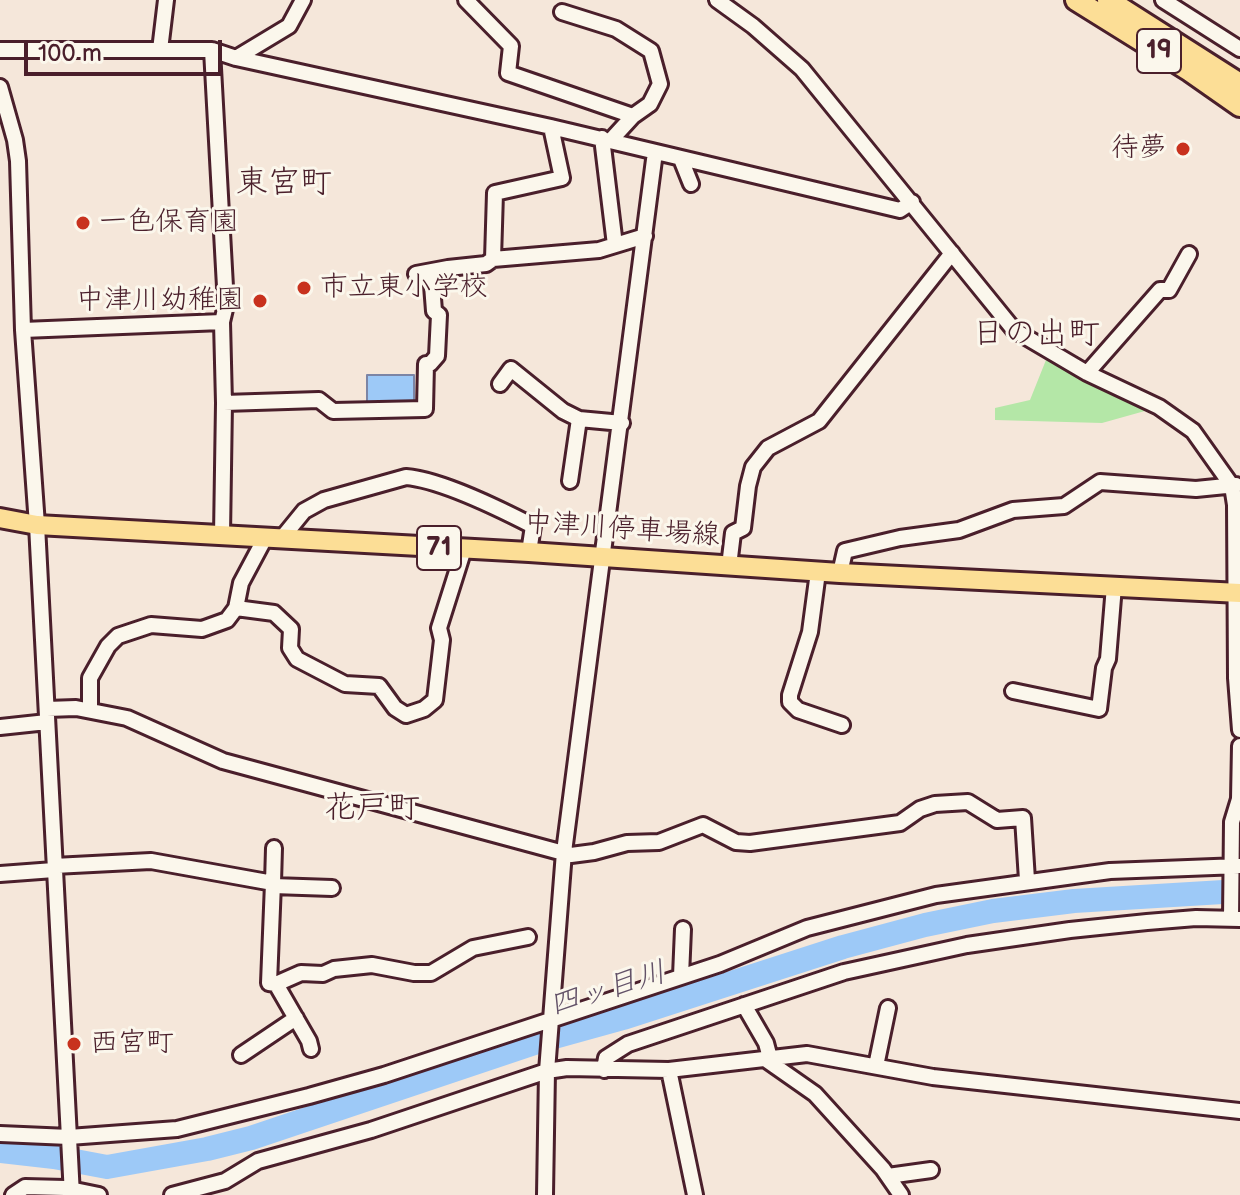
<!DOCTYPE html>
<meta charset="utf-8">
<style>
body{margin:0}
#map{position:relative;width:1240px;height:1195px;overflow:hidden;background:#f5e7da;font-family:"Balsamiq Sans",sans-serif}
canvas{display:block}
.scale{position:absolute;left:24px;top:40px;width:198px;height:36px;box-sizing:border-box;border:4px solid #4a1f2b;border-top:0;padding-left:10px;font-size:24px;line-height:28px;white-space:nowrap;color:#4a1f2b;-webkit-text-stroke:6px #fbf7ec;paint-order:stroke}
</style>
<div id="map">
<canvas width="1240" height="1195"></canvas>
<div class="scale">100 m</div>
</div>
<script>
const context = document.querySelector('canvas').getContext('2d');
context.lineJoin = 'round';
function fill(path, color) { context.fillStyle = color; context.fill(path, 'evenodd'); }
function trace(path, color, width, dash) { context.strokeStyle = color; context.lineWidth = width; context.lineCap = dash ? 'butt' : 'round'; context.setLineDash(dash || []); context.stroke(path); }
function write(font, color, halo, rows, align = 'center') {
  context.font = font + ' "Balsamiq Sans","Klee One",sans-serif'; context.lineWidth = 6; context.setLineDash([]); context.textBaseline = 'middle'; context.strokeStyle = halo; context.fillStyle = color; for (const [text, x, y, turn = 0] of rows) {
    context.save(); context.translate(x, y); context.rotate((+turn || 0) * Math.PI / 180); context.textAlign = isNaN(turn) ? turn : align; if (halo) context.strokeText(text, 0, 0); context.fillText(text, 0, 0); context.restore();
  }
}
const green = new Path2D(`
 M1046,360L1152,409L1102,423L995,420V408L1030,400Z`);
const water = new Path2D(`
 M367,375H414V403H367Z`);
const river = new Path2D(`
 M0,1151L54,1157L107,1167L207,1149L251,1138L540,1041L623,1018L843,947L925,925L993,911L1074,901L1240,891`);
const minor = new Path2D(`
 M466,0L511,46L508,73L633,116L611,140
 M717,0L753,26L802,69L1014,330L1087,373L1159,407L1193,431L1232,486L1235,505L1236,678L1240,730
 M1163,0L1240,49
 M562,12L616,29L651,51L660,84L650,104L633,116
 M0,50H212L236,58L551,127L900,210L912,202
 M160,50L166,0
 M212,50L226,305L222,322L224,403L222,535
 M236,58L289,26L303,0
 M0,87L15,140L18,161L23,330L37,525L72,1195
 M602,138L615,245
 M681,159L691,184
 M493,259L495,193L562,178L551,127
 M416,274L448,268L486,264L493,259L599,250L645,236
 M23,330L222,322
 M1087,373L1160,290H1169L1189,254
 M500,384L511,369L563,411L579,419L622,423
 M224,403L319,400L333,411L425,409L426,364H430L437,356L439,315L434,311L431,272
 M570,481L579,419
 M282,538L304,511L324,500L406,477C442,480 500,509 533,526L529,552
 M729,566L733,533L743,528L748,486L753,467L768,448L819,421L952,253
 M818,572L810,632L790,695V702L798,710L842,725
 M840,573L845,551L900,538L959,530L1013,510L1064,506L1100,482L1196,489L1236,485
 M236,608L274,613L291,629L290,648L297,659L345,684L379,686L395,708L406,715L424,709L435,700L442,640L439,628L464,549
 M1013,691L1099,709L1104,668L1108,659L1114,586
 M47,709L76,708L127,718L223,761L571,855L594,852L627,843L659,842L703,825L736,842L750,843L900,823L920,809L935,804L968,802L997,820L1023,818L1027,880
 M90,710V678L108,646L118,636L151,625L202,629L227,620L236,608L241,583L265,538
 M0,727L47,722
 M54,866L151,861L273,883L269,983L276,984L301,973L323,974L334,969L372,965L414,973H431L473,948L528,937
 M0,874L54,870
 M273,883L274,848
 M273,886L332,888
 M1231,918L1232,822L1239,799L1240,746
 M681,976L683,929
 M276,984L309,1041L311,1049
 M744,1005L766,1043L770,1058
 M241,1055L296,1018
 M765,1059L815,1094L883,1169L901,1195
 M876,1066L888,1008
 M604,1070L606,1058L628,1044L844,972L967,945L1070,930L1147,922L1196,918L1240,919
 M669,1070L695,1195
 M0,1134L69,1137L177,1129L309,1096L384,1075L720,964L807,928L936,895L1110,871L1240,866
 M888,1176L931,1170
 M13,1195L25,1187L65,1188L99,1195
 M172,1195L225,1181L258,1161L371,1130L547,1071L567,1068L669,1070L807,1054L933,1077L1240,1111
 M545,1195L547,1071L564,852L655,152`);
const major = new Path2D(`
 M0,518L37,525L529,552L840,573L1240,593`);
const highway = new Path2D(`
 M1076,0L1190,71L1240,106
 M1108,0L1240,84`);
const markers = [
 [1183,149,8,"#c8321e"],
 [83,223,8,"#c8321e"],
 [304,288,8,"#c8321e"],
 [260,301,8,"#c8321e"],
 [74,1044,8,"#c8321e"]
];
const shields = [
 [1159,51,44],
 [439,548,44]
];
const shieldNames = [
 ["19",1159,51],
 ["71",439,548]
];
const poiNames = [
 ["待夢",1167,149,"right"],
 ["一色保育園",99,223],
 ["市立東小学校",320,288],
 ["中津川幼稚園",244,301,"right"],
 ["西宮町",90,1044]
];
const streetNames = [
 ["中津川停車場線",622,530,4]
];
const waterNames = [
 ["四ッ目川",608,990,-17]
];
const quarterNames = [
 ["東宮町",284,184],
 ["日の出町",1036,335],
 ["花戸町",372,809]
];
fill(green, '#b4e7a7');
fill(water, '#9dc9f7');
trace(water, '#7c85a5', 2);
trace(river, '#9dc9f7', 24);
trace(minor, '#4a1f2b', 20);
trace(major, '#4a1f2b', 24);
trace(highway, '#4a1f2b', 26);
trace(minor, '#fbf7ec', 14);
trace(major, '#fcde96', 18);
trace(highway, '#fcde96', 20);
for (const [x, y, r, color] of markers) { const dot = new Path2D(); dot.arc(x, y, r, 0, 2 * Math.PI); context.fillStyle = color; context.fill(dot); trace(dot, '#fbf7ec', 3); }
for (const [x, y, w] of shields) { const box = new Path2D(); box.roundRect(x - w / 2, y - 22, w, 44, 6); context.fillStyle = '#fbf7ec'; context.fill(box); trace(box, '#4a1f2b', 2); }
write('bold 26px', '#4a1f2b', null, shieldNames);
write('28px', '#4a1f2b', '#fbf7ec', poiNames, 'left');
write('28px', '#4a1f2b', '#fbf7ec', streetNames);
write('italic 30px', '#635268', '#fbf7ec', waterNames);
write('32px', '#4a1f2b', '#fbf7ec', quarterNames);
</script>
